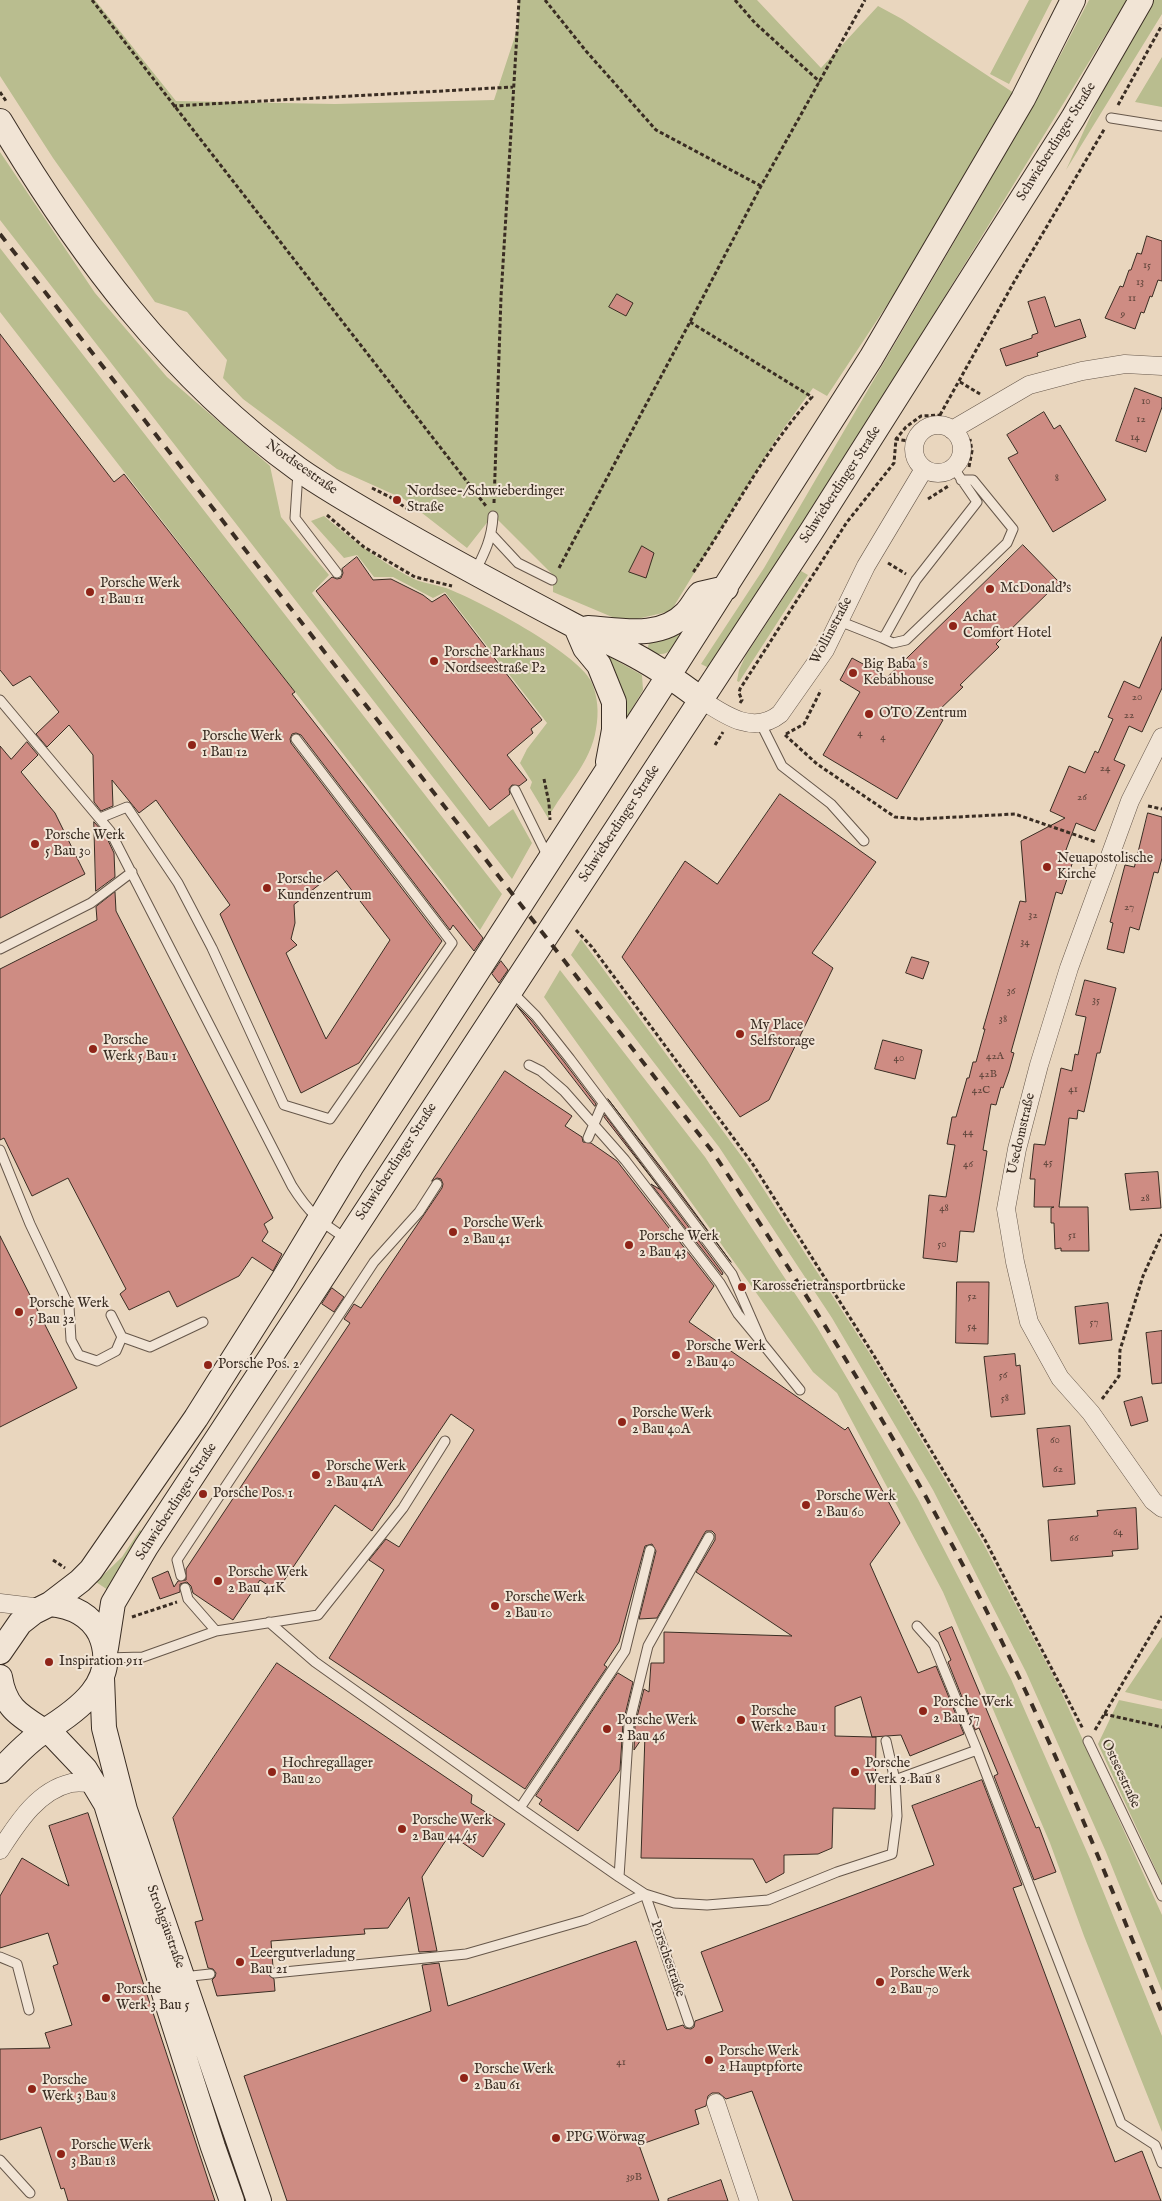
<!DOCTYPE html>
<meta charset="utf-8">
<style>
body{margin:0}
canvas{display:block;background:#e9d6be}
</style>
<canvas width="1162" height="2201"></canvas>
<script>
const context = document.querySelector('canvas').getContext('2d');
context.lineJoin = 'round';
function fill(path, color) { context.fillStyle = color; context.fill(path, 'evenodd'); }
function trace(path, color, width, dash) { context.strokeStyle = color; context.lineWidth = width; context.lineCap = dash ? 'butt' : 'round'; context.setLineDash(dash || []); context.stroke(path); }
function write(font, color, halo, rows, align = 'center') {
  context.font = font + ' "IM FELL English",serif'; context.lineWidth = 4; context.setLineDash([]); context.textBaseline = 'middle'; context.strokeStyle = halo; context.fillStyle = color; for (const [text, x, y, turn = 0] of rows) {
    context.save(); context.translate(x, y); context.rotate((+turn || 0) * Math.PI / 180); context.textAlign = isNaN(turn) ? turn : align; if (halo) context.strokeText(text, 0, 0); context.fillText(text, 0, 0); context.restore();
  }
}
const green = new Path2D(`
 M0,0H95L176,101L335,104L494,100L518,27L519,0H757L821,68L878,6L902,19L1023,99L827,396L813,388L776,439L671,611L624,622L553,592V575L493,515L467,548L404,499L337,469L243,399L223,378L227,360L187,312L155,302L53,158L0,76Z
 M1029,0H1052L1009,84L990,74Z
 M1089,0H1127L870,418L709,668L701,664L764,568L977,203L1061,54Z
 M1153,0H1162V14L1066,170L1102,91Z
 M1162,57V107L1135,102Z
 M0,152L95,293L167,377L270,466L281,517L329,575L312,593L489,827L513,809L532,843L512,879L0,220Z
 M0,248L502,894L480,930L0,312Z
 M324,516C351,539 378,560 410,577C420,583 434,584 446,588C478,600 576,652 591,681C598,696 599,713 596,729C591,763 564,788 548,818L530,788L532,782L520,763L527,749L547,723L445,592L433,598L393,577H374L357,555L344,558L311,521Z
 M801,571L808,575L739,682L737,681L739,670L746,655Z
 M676,633L680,637C668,653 668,658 647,651L649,643L663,640Z
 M603,653L642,675L643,690L626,719L622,717Z
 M581,939L748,1165L870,1354L983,1543L1058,1685L1162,1915V1991L1106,1852L1026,1672L933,1490L832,1318L719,1147L571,955Z
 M560,970L705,1157L817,1327L918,1499L1011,1679L1090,1859L1162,2036V2132L1084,1936L1050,1843L943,1592L837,1393L813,1372L544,997Z
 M140,1530L144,1533L111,1592L96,1582L122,1557Z
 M1162,1637V1701L1125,1692Z
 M1119,1700L1162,1709V1883L1098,1744Z`);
const building = new Path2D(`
 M1147,236L1162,241V281L1158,280L1152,297L1150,296L1144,313L1141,312L1135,329L1105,318L1120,286L1123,287L1129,270H1131L1137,253L1141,254Z
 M617,294L633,303L626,316L609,307Z
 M1045,297L1055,327L1080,319L1086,337L1037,353L1038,356L1006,366L1000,349L1032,338V335L1038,333L1028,302Z
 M0,334L114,482L124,474L295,692L292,694L483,938L474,951L453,925L450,930L301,735L296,733L292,734L290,739L291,743L442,941L359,1063L301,1093L220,914L230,905L156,800L139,813L112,780L113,806L101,811L94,802L93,755L69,725L47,747L36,734L59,712L30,676L13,686L0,670ZM337,871L390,940L326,1039L286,953L297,945L291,939L295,923L294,905Z
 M1135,388L1162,398V407L1146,452L1116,441Z
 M1044,412L1054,429L1060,425L1106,500L1053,532L1008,458L1018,453L1007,435Z
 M1023,545L1059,582L996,644L999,647L960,685L963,687L934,715L943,720L897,799L823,755L860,692L840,680L852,658L887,677Z
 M642,546L654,553L646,578L629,572Z
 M357,557L373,580L391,579L423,595L432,602L445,594L542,720L531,729L533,733L507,755L527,780L519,786L512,785L509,789L510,794L490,810L316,591L332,577L337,579L341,578L343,573L342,569Z
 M1162,637V688L1142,732L1129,726L1114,760L1125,765L1095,831L1076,823L1063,858L1073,861L1062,894L1056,892L1011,1052L1014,1053L1009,1071L1003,1088L1001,1087L996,1105L991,1104L983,1150L987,1151L974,1232L960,1231L957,1262L923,1258L929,1195L946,1197L955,1145L947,1144L952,1117H956L967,1078H969L973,1062H976L985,1029H983L1020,901L1026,902L1021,841L1065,818L1050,811L1069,766L1085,773L1095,751L1098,753L1113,719L1108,717L1124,681L1139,688Z
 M27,742L38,755L21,772L55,813L85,874L0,918V746L11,759Z
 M780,794L876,862L812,953L833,968L769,1100L740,1117L622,957L685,861L717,884Z
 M1148,813L1162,817V858L1158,873L1154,872L1139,930L1130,927L1124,953L1107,949L1113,923L1110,922L1125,865L1134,867Z
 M94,822L105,834L114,853L115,877L96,891Z
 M115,892L116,911L273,1218L264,1224L268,1232L262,1241L282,1254L273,1271L252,1257L239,1276L177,1307L169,1291L129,1310L120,1294L126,1289L68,1178L32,1196L4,1138L0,1140V969L97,920L96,907Z
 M912,957L929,962L923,979L906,973Z
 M501,961L508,970L499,983L492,974Z
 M1085,980L1116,988L1100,1053H1097L1084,1112L1078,1110L1077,1119L1069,1118L1059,1207H1088L1089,1251H1061V1248L1055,1249L1054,1223H1051V1208L1054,1207H1034L1035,1179H1030L1034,1144L1045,1145L1061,1068L1072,1071L1075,1054L1078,1055L1086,1017L1076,1015Z
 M517,1006L531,1020L565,1063L596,1104L595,1106Z
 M883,1040L922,1050L915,1079L875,1069Z
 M505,1071L572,1116L565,1126L582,1137L583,1142L591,1143L617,1161L714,1286L689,1322L845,1430L848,1427L900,1523L870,1564L918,1673L936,1666L964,1734L910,1756L901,1735L872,1737H876L875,1809L833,1808L832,1848L818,1854L784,1855V1873L766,1883L753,1859L641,1858L645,1734L634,1750L635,1725L644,1689L649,1692L651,1663H664V1632L792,1636L696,1572L715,1540V1534L712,1531H706L704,1534L657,1618L639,1619L656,1551L652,1544L645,1546L619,1642L604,1665L607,1667L525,1789L329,1658L384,1570L369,1560L386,1539L399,1547L474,1430L451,1414L372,1531L335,1505L277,1591L260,1580L233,1620L193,1593L191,1586L187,1582L180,1584V1592L160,1599L152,1578L168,1571L174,1587L178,1581L186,1580V1569L350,1323L344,1319L354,1304L361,1308L442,1188L443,1184L441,1179L437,1178L432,1181ZM861,1697L872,1737L835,1736V1707Z
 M608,1099L670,1179L731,1262Z
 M605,1115L723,1273L722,1275L651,1184L661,1190L604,1117Z
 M1158,1172L1161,1208L1130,1210L1125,1174Z
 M0,1236L77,1388L0,1427Z
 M957,1282H989L988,1344L956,1343Z
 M332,1288L344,1297L334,1312L322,1304Z
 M1108,1303L1112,1340L1079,1344L1075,1307Z
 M1162,1331V1383L1152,1384L1146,1333Z
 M1015,1354L1016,1366L1020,1365L1025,1414L991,1417L984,1357Z
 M1142,1397L1148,1421L1131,1426L1124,1402Z
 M1070,1426L1075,1484L1043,1487L1037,1429Z
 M1136,1508L1138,1549L1112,1551L1113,1556L1051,1561L1048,1520L1098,1516L1097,1511Z
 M952,1627L1036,1828L1039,1827L1056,1872L1034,1880L994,1776L998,1774L979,1728L975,1730L948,1662L951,1660L939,1633Z
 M277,1663L472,1795L471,1803L505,1824L483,1857L450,1834L422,1877L437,1951L419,1952L409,1897L388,1928L364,1929L365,1934L271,1941L273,1967L269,1970L268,1974L274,1979L275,1991L217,1996L212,1980L215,1977L216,1973L213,1969L208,1968L195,1922L203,1920L173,1818Z
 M618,1673L633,1682L623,1723L620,1770L578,1831L539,1804L542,1800L536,1796Z
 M982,1780L1022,1885L1013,1888L1115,2162L1142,2151L1161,2201H793L752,2091L726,2099L719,2093H712L708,2096L706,2106L695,2110L699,2124L639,2145L659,2201H287L244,2076L431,2011L422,1965L439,1963L448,2006L636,1941L667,2030L683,2025L685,2028L691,2029L694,2027L695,2021L723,2011L701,1952L934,1865L912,1806Z
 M88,1813L135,1958L215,2201H68L64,2188L61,2189L41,2127L0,2140V2049L50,2048L45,2033L72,2025L53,1966L58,1964L48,1933L0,1948V1896L22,1858L69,1886L49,1826Z
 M721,2180L728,2201H668V2199Z`);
const path = new Path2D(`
 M92,0L486,506
 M545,0L586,51L656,130L761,186
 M735,0L755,23L820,82
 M0,92L6,101
 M1118,105L1162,25
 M173,106L513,87
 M690,322L812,397C764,450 732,516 692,574
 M960,382L980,394
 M940,415L1014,282L1105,128
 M895,439L915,442
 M969,467L972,451L970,439
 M372,488L390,497L409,510
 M928,499L950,485
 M494,503L501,297L519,0
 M327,515L364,547L415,577L452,586
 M888,563L906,574
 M559,568L690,322L761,186L865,0
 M740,703L742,700L739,693L740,689L847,522L894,463L896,439L906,427L921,416L942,415
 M786,734L804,724L821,690
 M785,735L817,764L895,817L918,819L1015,814L1096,842
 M715,745L723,732
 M544,779L549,803L550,820
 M1148,806L1162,809
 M576,930L592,947L752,1163L873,1354L985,1540L1083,1729
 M1102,1399L1119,1376L1120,1350L1143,1276L1162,1234
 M53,1560L65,1568
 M132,1617L177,1602
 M1104,1714L1162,1727
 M1095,1730L1162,1616`);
const service = new Path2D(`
 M1111,118L1162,126
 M298,472L295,518L337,573
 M492,535L518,563L552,580
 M475,572C485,552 492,538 493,516
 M839,621L882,638L886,634L916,580L977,502L953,467
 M882,638L893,643L906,640L1007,543L1013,529L973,480H961
 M0,700L110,831L292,1186C309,1213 320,1222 347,1239
 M761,724L782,766L831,804L864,841
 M515,790L548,857
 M100,818L127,807L178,883L212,948L284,1105L330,1119L452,943L296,739
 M0,949L91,903L132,872
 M512,992L536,1016L570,1059L732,1274L762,1343L738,1314L720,1283L625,1160L564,1091L541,1071L529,1065
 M588,1138L603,1103
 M0,1150L30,1224L69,1306L71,1340L79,1355L97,1361L116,1351L122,1337L111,1315
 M122,1337L150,1347L203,1322
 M762,1343L800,1390
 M181,1576L177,1560L374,1262L419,1212L437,1184
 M185,1588L188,1599L216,1631
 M269,1622L315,1662L520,1808L625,1651L650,1550
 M106,1658L143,1657L216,1631L318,1615L403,1508L445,1441
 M1088,1741L1162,1896
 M977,1750L1121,2123L1155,2145L1162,2163
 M895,1780L977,1750L934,1645L917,1626
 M520,1808L619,1877L629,1724L648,1646L709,1537
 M619,1877L645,1894L674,1903L707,1905L768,1900L837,1872L892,1854L897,1816L895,1780L886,1741
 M0,1957L17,1964L29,2010
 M274,1973L466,1954L585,1920L645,1894L689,2023
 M183,1977L210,1974
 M0,2160L30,2193`);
const minor = new Path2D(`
 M914 449a24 24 0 1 1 48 0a24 24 0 1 1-48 0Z
 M952,430L1029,385L1082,371L1125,364L1162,366
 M702,700C726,716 754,735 780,714L825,650L866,566L924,469
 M1162,737L1130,801L1069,968L1039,1065L1017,1149L1006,1209L1015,1262L1029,1322L1060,1378L1091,1413L1153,1501L1162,1508
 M0,1603L42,1608
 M0,1850C17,1824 37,1791 71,1783C78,1782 87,1783 95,1783
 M716,2103L749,2201`);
const secondary = new Path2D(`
 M0,121C80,255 171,377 298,469C331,492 367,512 402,532C458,564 516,595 573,625C594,636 616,645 636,656C660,669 681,684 702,700
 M576,627L585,648L599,665L614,702V730L608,762
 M588,628C620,630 660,640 686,613C691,608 695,600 700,594L726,588
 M106,1648L113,1603L146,1547L811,532L1073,118L1141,0
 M0,1652L20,1623L34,1612L50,1604L80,1581L91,1570L196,1418L283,1280L351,1167L669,675L871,358L1023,99L1073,0
 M0,1677C5,1708 19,1715 44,1731
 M102,1678L104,1728L125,1810L259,2201
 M48,1730L85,1769L106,1804L161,1984L213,2147L232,2201
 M0,1771C13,1758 27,1742 43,1732C77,1711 121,1681 100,1634C90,1614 71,1606 50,1604`);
const rail = new Path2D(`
 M0,234L712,1151C825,1320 931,1492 1018,1675C1071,1786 1116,1900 1162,2013`);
const markers = [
 [397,500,5,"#8f2418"],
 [990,589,5,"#8f2418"],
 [90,592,5,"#8f2418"],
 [953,626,5,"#8f2418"],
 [434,661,5,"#8f2418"],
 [853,673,5,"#8f2418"],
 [869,714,5,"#8f2418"],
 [192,745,5,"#8f2418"],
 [35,844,5,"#8f2418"],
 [1047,867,5,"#8f2418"],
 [267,888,5,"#8f2418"],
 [740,1034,5,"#8f2418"],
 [93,1049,5,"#8f2418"],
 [453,1232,5,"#8f2418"],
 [629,1245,5,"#8f2418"],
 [742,1287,5,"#8f2418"],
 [19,1312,5,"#8f2418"],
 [676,1355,5,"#8f2418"],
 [208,1365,5,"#8f2418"],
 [622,1422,5,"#8f2418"],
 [316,1475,5,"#8f2418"],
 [203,1494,5,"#8f2418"],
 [806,1505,5,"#8f2418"],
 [218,1581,5,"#8f2418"],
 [495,1606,5,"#8f2418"],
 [49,1662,5,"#8f2418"],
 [923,1711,5,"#8f2418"],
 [741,1720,5,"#8f2418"],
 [607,1729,5,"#8f2418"],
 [272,1772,5,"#8f2418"],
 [855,1772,5,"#8f2418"],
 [402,1829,5,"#8f2418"],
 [240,1962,5,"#8f2418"],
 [880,1982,5,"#8f2418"],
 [106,1998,5,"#8f2418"],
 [709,2060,5,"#8f2418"],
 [464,2078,5,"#8f2418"],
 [32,2089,5,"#8f2418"],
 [556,2138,5,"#8f2418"],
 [61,2154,5,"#8f2418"]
];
const numberNames = [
 ["15",1147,266],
 ["13",1140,283],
 ["11",1132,299],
 ["9",1123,315],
 ["10",1146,402],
 ["12",1141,420],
 ["14",1135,438],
 ["8",1057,479],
 ["20",1137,698],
 ["22",1129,716],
 ["4",860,734],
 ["4",883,738],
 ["24",1105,769],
 ["26",1082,798],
 ["27",1129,908],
 ["32",1033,916],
 ["34",1025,943],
 ["36",1011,992],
 ["35",1096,1001],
 ["38",1003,1020],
 ["42A",995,1057],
 ["40",899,1059],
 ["42B",988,1075],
 ["41",1073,1090],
 ["42C",981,1091],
 ["44",968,1133],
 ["45",1048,1163],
 ["46",968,1165],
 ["28",1145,1199],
 ["48",944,1209],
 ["51",1072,1236],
 ["50",942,1245],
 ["52",972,1297],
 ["57",1094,1323],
 ["54",972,1327],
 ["56",1003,1376],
 ["58",1005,1399],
 ["60",1055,1441],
 ["62",1058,1470],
 ["64",1118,1533],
 ["66",1074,1539],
 ["41",621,2063],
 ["39B",634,2178]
];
const streetNames = [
 ["Schwieberdinger Straße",1057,142,-58],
 ["Nordseestraße",301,468,35],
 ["Schwieberdinger Straße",841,485,-57],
 ["Wollinstraße",832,631,-62],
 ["Schwieberdinger Straße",620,824,-57],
 ["Usedomstraße",1022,1134,-77],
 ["Schwieberdinger Straße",397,1162,-57],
 ["Schwieberdinger Straße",177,1502,-57],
 ["Ostseestraße",1120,1774,65],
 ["Strohgäustraße",165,1927,70],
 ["Porschestraße",667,1959,71]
];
const poiNames = [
 ["Nordsee-/Schwieberdinger",407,492],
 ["Straße",407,508],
 ["Porsche Werk",100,584],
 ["1 Bau 11",100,600],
 ["McDonald's",1000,589],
 ["Achat",963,618],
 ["Comfort Hotel",963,634],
 ["Porsche Parkhaus",444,653],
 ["Nordseestraße P2",444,669],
 ["Big Baba´s",863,665],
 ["Kebabhouse",863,681],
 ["OTO Zentrum",879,714],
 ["Porsche Werk",202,737],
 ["1 Bau 12",202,753],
 ["Porsche Werk",45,836],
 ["5 Bau 30",45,852],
 ["Neuapostolische",1057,859],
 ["Kirche",1057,875],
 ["Porsche",277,880],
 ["Kundenzentrum",277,896],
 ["My Place",750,1026],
 ["Selfstorage",750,1042],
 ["Porsche",103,1041],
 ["Werk 5 Bau 1",103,1057],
 ["Porsche Werk",463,1224],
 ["2 Bau 41",463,1240],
 ["Porsche Werk",639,1237],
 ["2 Bau 43",639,1253],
 ["Karosserietransportbrücke",752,1287],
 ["Porsche Werk",29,1304],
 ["5 Bau 32",29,1320],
 ["Porsche Werk",686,1347],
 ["2 Bau 40",686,1363],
 ["Porsche Pos. 2",218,1365],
 ["Porsche Werk",632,1414],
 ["2 Bau 40A",632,1430],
 ["Porsche Werk",326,1467],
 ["2 Bau 41A",326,1483],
 ["Porsche Pos. 1",213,1494],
 ["Porsche Werk",816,1497],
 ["2 Bau 60",816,1513],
 ["Porsche Werk",228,1573],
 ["2 Bau 41K",228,1589],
 ["Porsche Werk",505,1598],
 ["2 Bau 10",505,1614],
 ["Inspiration 911",59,1662],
 ["Porsche Werk",933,1703],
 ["2 Bau 57",933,1719],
 ["Porsche",751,1712],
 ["Werk 2 Bau 1",751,1728],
 ["Porsche Werk",617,1721],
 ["2 Bau 46",617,1737],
 ["Hochregallager",282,1764],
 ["Bau 20",282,1780],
 ["Porsche",865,1764],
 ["Werk 2 Bau 8",865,1780],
 ["Porsche Werk",412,1821],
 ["2 Bau 44/45",412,1837],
 ["Leergutverladung",250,1954],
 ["Bau 21",250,1970],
 ["Porsche Werk",890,1974],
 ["2 Bau 70",890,1990],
 ["Porsche",116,1990],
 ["Werk 3 Bau 5",116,2006],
 ["Porsche Werk",719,2052],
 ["2 Hauptpforte",719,2068],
 ["Porsche Werk",474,2070],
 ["2 Bau 61",474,2086],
 ["Porsche",42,2081],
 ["Werk 3 Bau 8",42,2097],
 ["PPG Wörwag",566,2138],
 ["Porsche Werk",71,2146],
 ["3 Bau 18",71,2162]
];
fill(green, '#b9bd8f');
fill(building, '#ce8c83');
trace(building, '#3a2d23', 1);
trace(service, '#66574a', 11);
trace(minor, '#66574a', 19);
trace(secondary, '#3a2d23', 26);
trace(path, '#3a2d23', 3, [4, 2.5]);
trace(service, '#f1e4d5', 9);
trace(minor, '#f1e4d5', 18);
trace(secondary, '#f1e4d5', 24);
trace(rail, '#3a2d23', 4, [9, 9]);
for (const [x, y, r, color] of markers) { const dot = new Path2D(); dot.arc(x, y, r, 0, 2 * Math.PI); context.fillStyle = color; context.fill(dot); trace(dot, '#f1e4d5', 2); }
write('11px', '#5f453b', null, numberNames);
write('14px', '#3a2d23', '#f1e4d5', streetNames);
write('14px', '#3a2d23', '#f1e4d5', poiNames, 'left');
</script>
